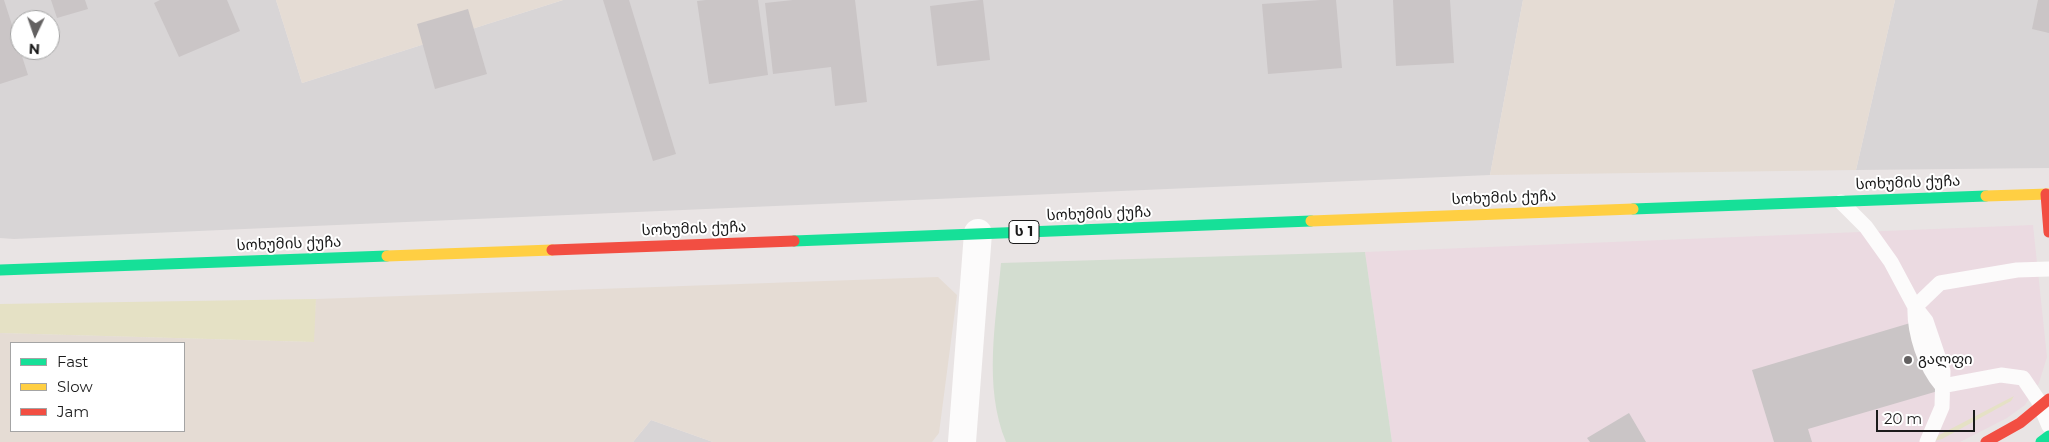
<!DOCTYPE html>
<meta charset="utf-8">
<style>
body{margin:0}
#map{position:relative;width:2049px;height:442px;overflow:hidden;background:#e9e4e4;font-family:Montserrat,sans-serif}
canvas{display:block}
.legend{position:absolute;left:10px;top:342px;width:175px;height:90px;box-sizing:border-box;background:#fff;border:1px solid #a4a4a4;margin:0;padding:6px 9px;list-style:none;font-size:15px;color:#1b1b1b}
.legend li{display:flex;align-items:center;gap:10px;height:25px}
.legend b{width:25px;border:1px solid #a4a4a4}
.north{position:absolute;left:10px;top:10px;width:50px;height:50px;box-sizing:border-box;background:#fff;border:1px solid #a4a4a4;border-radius:50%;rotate:183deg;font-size:14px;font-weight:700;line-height:20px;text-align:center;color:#1b1b1b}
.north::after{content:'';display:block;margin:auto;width:18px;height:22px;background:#636161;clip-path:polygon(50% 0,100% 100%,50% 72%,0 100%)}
.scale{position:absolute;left:1876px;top:410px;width:99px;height:22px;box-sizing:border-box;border:2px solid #1b1b1b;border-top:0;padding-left:6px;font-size:15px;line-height:18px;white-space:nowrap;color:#1b1b1b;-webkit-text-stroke:4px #fff;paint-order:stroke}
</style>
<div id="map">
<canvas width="2049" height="442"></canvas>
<ul class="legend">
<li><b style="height:6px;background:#16e098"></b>Fast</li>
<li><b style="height:6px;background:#ffcf43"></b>Slow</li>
<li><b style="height:6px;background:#f24e42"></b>Jam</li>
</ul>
<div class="north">N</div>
<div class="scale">20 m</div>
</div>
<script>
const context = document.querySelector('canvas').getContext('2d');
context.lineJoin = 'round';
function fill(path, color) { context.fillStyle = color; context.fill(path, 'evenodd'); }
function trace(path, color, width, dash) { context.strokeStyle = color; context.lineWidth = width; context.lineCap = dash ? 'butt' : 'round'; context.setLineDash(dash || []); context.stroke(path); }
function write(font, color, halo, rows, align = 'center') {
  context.font = font + ' Montserrat,"Noto Sans Georgian",sans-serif'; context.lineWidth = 4; context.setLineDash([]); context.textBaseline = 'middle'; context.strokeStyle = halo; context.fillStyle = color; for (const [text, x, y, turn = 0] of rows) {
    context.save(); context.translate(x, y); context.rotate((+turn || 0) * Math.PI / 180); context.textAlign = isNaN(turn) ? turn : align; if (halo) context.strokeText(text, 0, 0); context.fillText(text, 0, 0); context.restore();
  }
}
const residential = new Path2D(`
 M0,0H276L302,83L563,0H1523L1490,175L14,239L0,238ZM20,20H50V50H20Z
 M1895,0H2049V168L1856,170Z
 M651,420L713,442H633Z`);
const commercial = new Path2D(`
 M2033,225L2047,357L2039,383L2025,405L2007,418L1960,442H1392L1365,252Z`);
const farmland = new Path2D(`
 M276,0H563L302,83Z
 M1523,0H1895L1856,170L1490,175Z
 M938,277L957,295L939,433L932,442H713L651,420L633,442H0V333L313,342L316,299ZM11,343H184V431H11Z`);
const grass = new Path2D(`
 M316,299L314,342L0,333V304Z
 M2014,396L2011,401L1942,439L1933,441L1939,435Z`);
const wetland = new Path2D(`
 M1365,252L1392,442H1006C983,386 996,322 1001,263Z`);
const building = new Path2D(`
 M0,0H4L28,75L0,84Z
 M51,0H85L88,9L57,18Z
 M160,0H227L240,31L179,57L154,3Z
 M603,0H629L676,154L653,161Z
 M706,0H758L768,75L709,84L697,1Z
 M793,0H855L867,102L835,106L831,67L773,74L765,3Z
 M980,0H983L990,60L937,66L930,6Z
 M1321,0H1336L1342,68L1268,74L1262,4Z
 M1393,0H1450L1454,63L1396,66Z
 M2038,0H2049V33L2032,29Z
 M468,9L487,74L435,89L417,24Z
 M1917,321L1938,391L1808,429L1812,442H1774L1752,370Z
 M1629,413L1646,442H1590L1587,438Z`);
const lane = new Path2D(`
 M1841,202L1866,227L1891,262L1915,307L1926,321L1943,371L1942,407L1927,442
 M1942,386C1925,366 1914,333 1915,307L1940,283L2017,270L2049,269
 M1942,386L2001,375L2023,378L2038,400L2049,426`);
const street = new Path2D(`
 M962,442L978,233`);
const fast = new Path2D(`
 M1633,209L1986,196
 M794,241L1311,221
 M0,270L387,256
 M2041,442L2049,436`);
const slow = new Path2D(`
 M1986,196L2049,194
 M1311,221L1633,209
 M387,256L552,250`);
const jam = new Path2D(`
 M2046,194L2049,232
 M552,250L794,241
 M1986,442L2020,423L2049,399`);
const markers = [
 [1908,360,5,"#636161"]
];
const shields = [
 [1024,232,30]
];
const shieldNames = [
 ["ს 1",1024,232]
];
const streetNames = [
 ["სოხუმის ქუჩა",1908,183,-2],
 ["სოხუმის ქუჩა",1504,198,-2],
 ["სოხუმის ქუჩა",1099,214,-2],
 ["სოხუმის ქუჩა",694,229,-2],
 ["სოხუმის ქუჩა",289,244,-2]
];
const poiNames = [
 ["გალფი",1918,360]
];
fill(residential, '#d8d5d6');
fill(commercial, '#ebdae1');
fill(farmland, '#e5dcd4');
fill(grass, '#e5e1c5');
fill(wetland, '#d3ddd0');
fill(building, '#cac5c6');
trace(lane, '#fcfbfb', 15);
trace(street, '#fcfbfb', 28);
trace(fast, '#16e098', 11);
trace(slow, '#ffcf43', 11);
trace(jam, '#f24e42', 11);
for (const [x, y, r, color] of markers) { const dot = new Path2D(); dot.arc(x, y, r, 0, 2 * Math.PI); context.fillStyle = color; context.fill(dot); trace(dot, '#fff', 2); }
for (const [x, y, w] of shields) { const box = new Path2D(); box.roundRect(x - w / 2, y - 11.5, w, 23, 4); context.fillStyle = '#fff'; context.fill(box); trace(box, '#1b1b1b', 1); }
write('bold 14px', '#1b1b1b', null, shieldNames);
write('15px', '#1b1b1b', '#fff', streetNames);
write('15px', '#1b1b1b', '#fff', poiNames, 'left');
</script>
